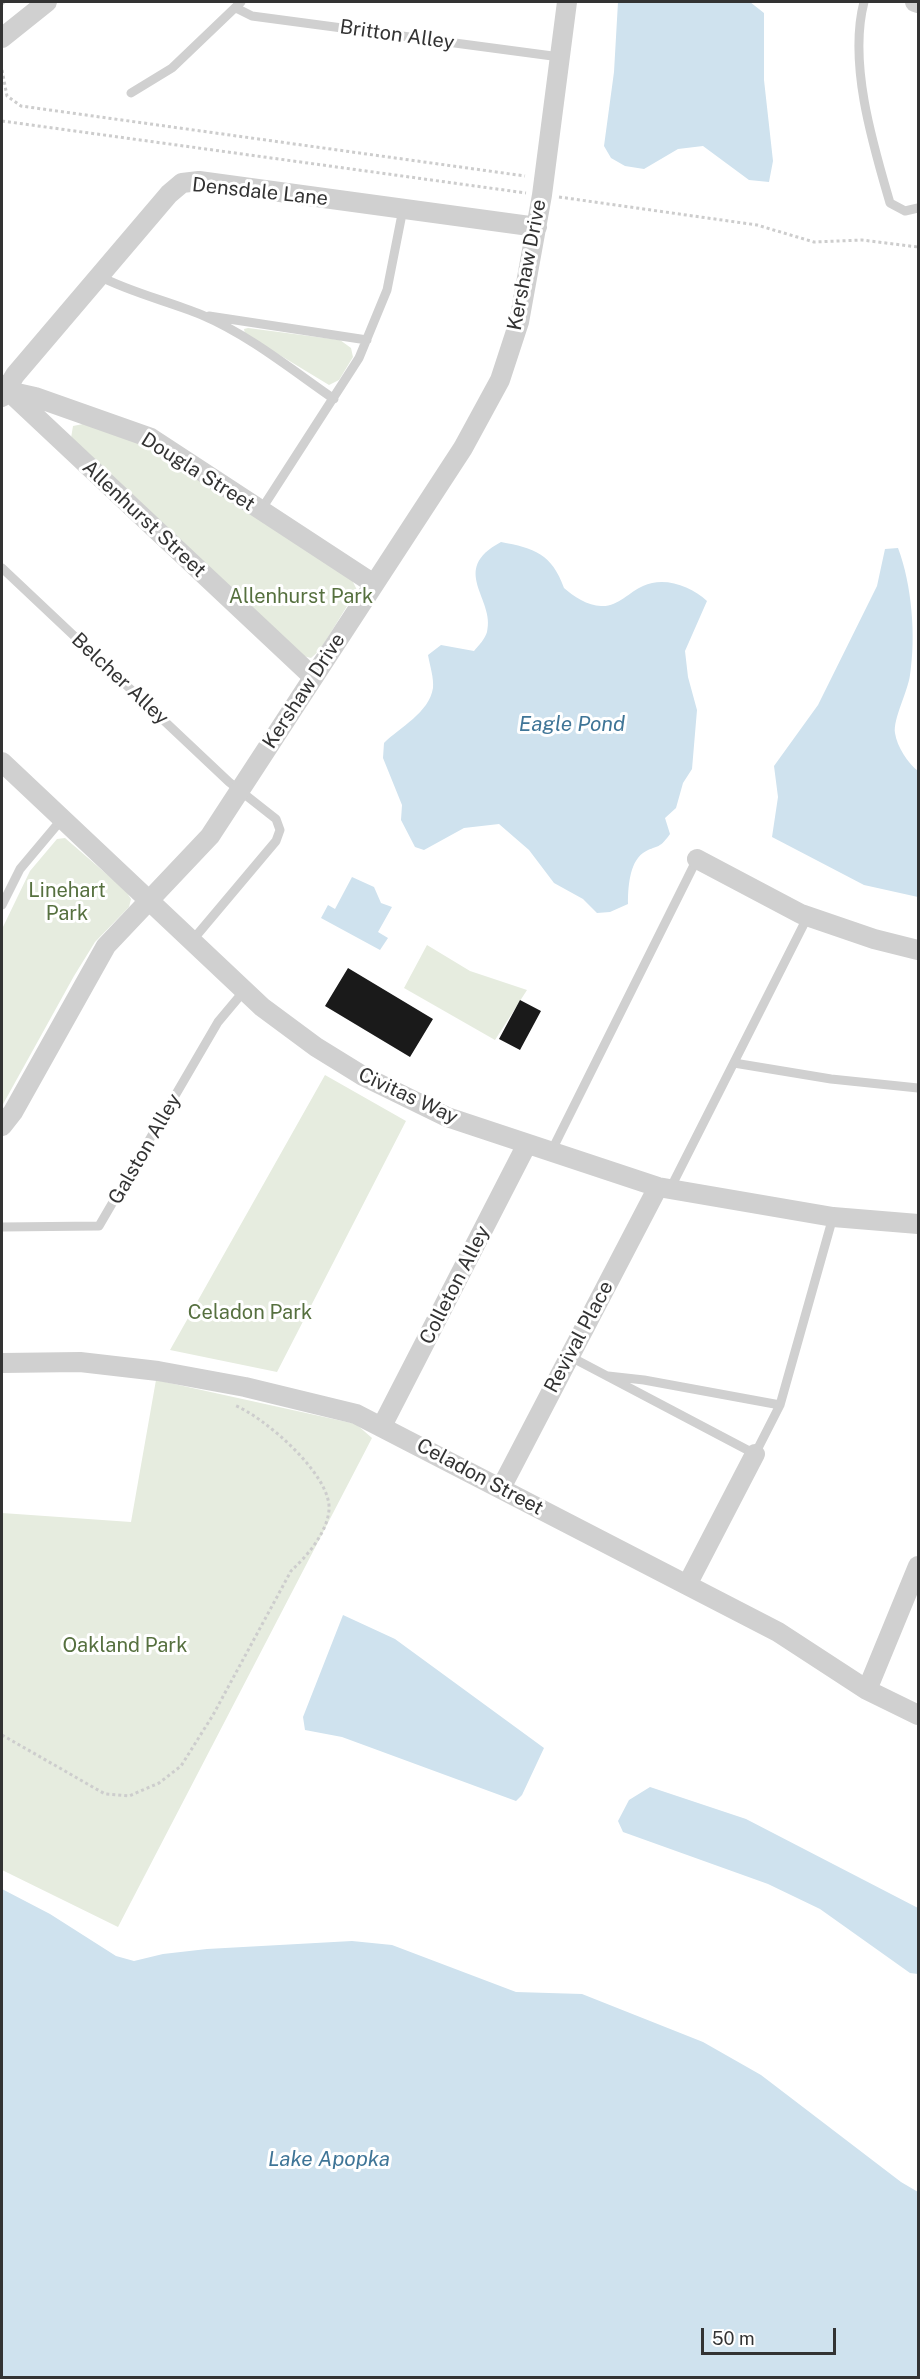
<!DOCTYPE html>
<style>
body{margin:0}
#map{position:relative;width:920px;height:2379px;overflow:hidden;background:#fff;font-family:"Public Sans",sans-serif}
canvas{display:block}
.frame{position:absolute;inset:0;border:3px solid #333;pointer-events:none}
.scale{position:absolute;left:701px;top:2328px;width:135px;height:27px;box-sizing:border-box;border:3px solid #333;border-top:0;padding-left:8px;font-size:18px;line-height:21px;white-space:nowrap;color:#333;-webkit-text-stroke:4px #fff;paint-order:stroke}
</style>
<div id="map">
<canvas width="920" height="2379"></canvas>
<div class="frame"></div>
<div class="scale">50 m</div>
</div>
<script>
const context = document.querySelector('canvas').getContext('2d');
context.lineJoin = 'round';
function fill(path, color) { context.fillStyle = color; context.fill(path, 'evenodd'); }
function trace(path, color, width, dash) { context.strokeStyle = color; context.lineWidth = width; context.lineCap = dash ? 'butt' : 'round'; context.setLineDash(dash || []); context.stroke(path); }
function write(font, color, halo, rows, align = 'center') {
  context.font = font + ' "Public Sans",sans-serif'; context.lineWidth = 6; context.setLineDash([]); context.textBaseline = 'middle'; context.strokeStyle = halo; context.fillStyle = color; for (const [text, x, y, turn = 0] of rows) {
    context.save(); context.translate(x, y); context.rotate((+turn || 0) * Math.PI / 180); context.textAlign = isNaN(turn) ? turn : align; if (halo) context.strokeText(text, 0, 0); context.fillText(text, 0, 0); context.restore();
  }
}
const green = new Path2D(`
 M248,328L340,340L351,348L353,357L339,380L329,385L245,334L244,329Z
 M83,424L146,445L352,580L357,590L320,650L311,658L303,656L71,438L73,426Z
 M65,838L125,890L131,899L129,907L95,942L74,976L2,1106V929L30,871L57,839Z
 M427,945L470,971L527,990L495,1040L404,988Z
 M325,1075L406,1121L277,1372L170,1350Z
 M156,1380L356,1424L372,1438L118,1927L2,1870V1513L131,1522Z`);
const water = new Path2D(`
 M618,2H750L764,13V80L773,161L769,182L749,180L703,146L678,149L644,169L625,166L611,158L604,146L614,72Z
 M501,542C534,548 552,554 564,588C573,596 588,606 601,606C618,607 629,592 643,586C664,576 691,586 707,601L685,651L688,677L697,710L692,769L683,783L676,808L665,818L670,834C658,851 657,844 643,853C629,863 628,889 628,904L610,912L597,913L583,899L554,883L529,850L499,824L464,828L424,850L415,847L401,820L402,805L383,758L384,743C400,727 429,713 433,688C434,678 430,666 428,655L441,645L474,651C479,645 485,639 487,632C496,599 448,570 501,542Z
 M898,548C912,585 916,636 910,675C908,691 893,719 895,733C897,747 908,763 918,771V897L864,885L772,837L778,797L774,766L818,705L877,586L885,549Z
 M352,877L374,887L381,903L392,907L378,932L388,938L380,950L321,918L328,905L335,909Z
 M343,1615L395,1639L544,1748L522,1795L516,1801L342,1737L305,1730L303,1717Z
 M650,1787L746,1819L918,1908V1974L910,1973L820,1909L768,1884L623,1832L618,1821L629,1800Z
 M2,1889L50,1914L116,1956L134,1961L163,1954L207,1949L352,1941L392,1945L516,1992L582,1994L703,2042L761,2075L901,2182L918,2192V2377H2Z`);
const building = new Path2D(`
 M348,968L433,1019L410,1057L325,1006Z
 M520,1000L541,1011L520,1050L499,1039Z`);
const path = new Path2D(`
 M2,4L4,2
 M2,70L7,96L21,106L525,176
 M2,121L526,193
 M559,197L757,225L814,242L862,240L918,247
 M2,1735L105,1794L129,1796L159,1783L181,1766L213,1715L291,1571C307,1556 327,1533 329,1510C332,1475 263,1416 234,1405`);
const service = new Path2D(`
 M864,2C848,63 873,145 890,203L905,211L918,208
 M236,8L252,16L560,57
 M131,93L172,68L241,2
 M99,276C132,293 168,301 202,315C249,335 292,370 334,399
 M209,316L367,340
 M261,510L359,358L387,290L403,209
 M2,568L229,782L276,819L280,830L276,841L191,942
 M2,905L20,869L62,819
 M734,1063L831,1079L918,1088
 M551,1152L697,859
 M670,1189L808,916
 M2,1227L99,1226L218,1022L244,991
 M569,1356L755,1454L780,1405L833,1217
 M608,1376L644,1380L780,1405`);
const minor = new Path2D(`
 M915,2L918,3
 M2,38L47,2
 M2,385L313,677
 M8,391L35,397L151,438L374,584
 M2,397L15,375L169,194L182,183L199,181L537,227
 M2,762L262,1007L316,1047L363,1076L447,1117L658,1187L833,1217L918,1224
 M697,859L801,914L874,939L918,950
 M2,1126L13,1112L106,946L210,836L463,448L500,380L519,322L542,195L567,2
 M2,1363L80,1362L158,1371L245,1387L356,1414L778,1632L867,1690L918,1715
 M382,1426L527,1144
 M501,1488L658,1187
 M687,1585L755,1454
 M867,1690L918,1566`);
const streetNames = [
 ["Britton Alley",397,35,8],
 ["Densdale Lane",260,192,6],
 ["Kershaw Drive",527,265,-79],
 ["Dougla Street",198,472,32],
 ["Allenhurst Street",144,519,43],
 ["Belcher Alley",120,679,43],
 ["Kershaw Drive",304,691,-57],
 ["Civitas Way",408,1096,25],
 ["Galston Alley",145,1149,-60],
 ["Colleton Alley",455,1285,-63],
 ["Revival Place",579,1337,-62],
 ["Celadon Street",480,1477,28]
];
const parkNames = [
 ["Allenhurst Park",301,597],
 ["Linehart",67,891],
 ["Park",67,914],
 ["Celadon Park",250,1313],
 ["Oakland Park",125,1646]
];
const waterNames = [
 ["Eagle Pond",572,725],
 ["Lake Apopka",329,2160]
];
fill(green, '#e6ecdf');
fill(water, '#cfe2ee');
fill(building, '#1a1a1a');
trace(path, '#cdcdcd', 3, [3, 3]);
trace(service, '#d0d0d0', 9);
trace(minor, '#d0d0d0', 20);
write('20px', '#333', '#fff', streetNames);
write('20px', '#56703f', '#fff', parkNames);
write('italic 21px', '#3f7597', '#fff', waterNames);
</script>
